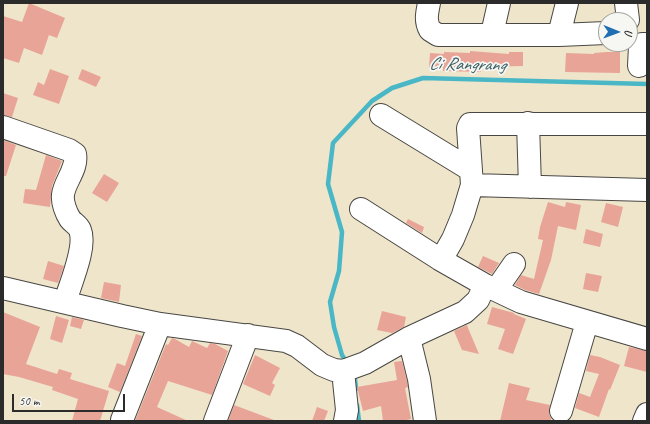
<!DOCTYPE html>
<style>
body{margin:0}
#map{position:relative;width:650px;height:424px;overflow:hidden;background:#efe5cb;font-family:Caveat,sans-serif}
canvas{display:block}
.frame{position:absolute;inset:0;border:4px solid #2b2b2b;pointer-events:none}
.north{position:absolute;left:598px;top:12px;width:40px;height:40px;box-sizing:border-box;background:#f6f6f2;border:1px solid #a5a5a2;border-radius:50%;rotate:91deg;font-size:11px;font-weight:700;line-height:16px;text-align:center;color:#2b2b2b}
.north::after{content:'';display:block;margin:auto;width:14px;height:18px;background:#1f6fb2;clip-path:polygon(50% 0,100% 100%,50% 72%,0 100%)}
.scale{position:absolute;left:12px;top:394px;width:113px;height:18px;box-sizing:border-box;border:2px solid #2b2b2b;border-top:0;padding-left:5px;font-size:12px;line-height:14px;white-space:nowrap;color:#2b2b2b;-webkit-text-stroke:3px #f6f6f2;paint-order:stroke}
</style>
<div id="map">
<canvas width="650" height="424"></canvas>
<div class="frame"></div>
<div class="north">U</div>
<div class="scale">50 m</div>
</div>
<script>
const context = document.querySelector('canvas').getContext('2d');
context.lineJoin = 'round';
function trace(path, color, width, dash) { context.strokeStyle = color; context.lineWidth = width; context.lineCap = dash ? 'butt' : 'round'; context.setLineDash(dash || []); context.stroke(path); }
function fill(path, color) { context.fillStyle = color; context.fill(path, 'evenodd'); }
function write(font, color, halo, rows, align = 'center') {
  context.font = font + ' Caveat,sans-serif'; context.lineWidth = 3.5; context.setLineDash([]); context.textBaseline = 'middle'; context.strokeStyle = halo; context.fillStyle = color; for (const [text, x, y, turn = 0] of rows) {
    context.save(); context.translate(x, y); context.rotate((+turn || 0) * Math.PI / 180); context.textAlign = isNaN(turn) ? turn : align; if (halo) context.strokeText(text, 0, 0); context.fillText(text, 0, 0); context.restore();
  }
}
const stream = new Path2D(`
 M347,363L342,355L334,327L330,302L339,271L342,232L328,184L333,143L372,101L392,88L423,78L647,84
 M352,374L355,379L356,389
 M357,405L359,421`);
const building = new Path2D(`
 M29,3L65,18L57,38L49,35L42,55L24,48L19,63L3,58V16L22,22Z
 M470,51L509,54V52H523V66L481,67V72L443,71V68H429L430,53L444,54V52L470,53Z
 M607,52H620V73L565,72L566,53L594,54V53Z
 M50,69L69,76L59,104L33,95L38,82L44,85Z
 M82,69L101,77L96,87L78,79Z
 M3,93L18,98L12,117L3,115Z
 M3,140L16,145L6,176H3Z
 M46,155L62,161L52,186L50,207L23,203L25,189L36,190Z
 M104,174L119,183L107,202L92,193Z
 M548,202L565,207L566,202L581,205L576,230L558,226L551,260L539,294L525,290L515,285L521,275L534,279L543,240L538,239L540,227Z
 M606,203L623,207L618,227L601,222Z
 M408,219L424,227L422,233L406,223Z
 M586,229L603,234L600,247L583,243Z
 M483,256L499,263L492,274L478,267Z
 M48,261L64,266L58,283L43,279Z
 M586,273L602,276L598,292L583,289Z
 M104,282L121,285L119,302L101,298Z
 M492,307L514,313V314L526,319L513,354L498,349L505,329L487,324Z
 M382,311L406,317L404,327L392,333L377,330Z
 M3,312L40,327L26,364L57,374L59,369L72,373L70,379L109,391L100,421H72L78,399L52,390L53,387L19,377L3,374Z
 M56,316L69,320L62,343L50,339Z
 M72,317L84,320L81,329L70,326Z
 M467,325L468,328L479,354L462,350L454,331Z
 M136,334L142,336L120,392L108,387L117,363L125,366Z
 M172,338L175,339L189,347L192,341L207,348L210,343L215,344L228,351L212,395L168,381L157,407L188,421H135L166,344L168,345Z
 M629,347L647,351V372L624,366Z
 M255,355L280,368L272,383L275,385L270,396L243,384Z
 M590,355L600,357L620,365L610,390L609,389L599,417L575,408L579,393L590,397L599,374L586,371Z
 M402,361L407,381L408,387L405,388L411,419L402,421H383L381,406L363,411L357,387L397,380L394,362Z
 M509,383L530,388L526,400L550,405L549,414L551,418V421H500Z
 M234,405L274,420V421H228Z
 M317,407L328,411L324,421H312Z`);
const minor = new Path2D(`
 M429,3C427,13 425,21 430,30L438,35H559L606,33
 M626,3L628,20
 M492,34L499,3
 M559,35L567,3
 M639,66L640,46L642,44H647
 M381,115L471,170
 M528,123L530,187
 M3,127L69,150L75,154C78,169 64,182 63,195C62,202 66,213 70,219C73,223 78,225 80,230C87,247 70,284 65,302
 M472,185L647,190
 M361,209L441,260L485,285
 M441,260L453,239L463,215L472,185L468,128L470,124H647
 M3,288L122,316L160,324L286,341L297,346L322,365L334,370L343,371L365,363L409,338L465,312L478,300L485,285L521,302L647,339
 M496,290L514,264
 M409,338L419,379L425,421
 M343,371L347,410L345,421
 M561,411L587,322
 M122,420L160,324
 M215,421L248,335
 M644,421L647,414`);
const waterNames = [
 ["Ci Rangrang",467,65,1]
];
trace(stream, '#4ab7c6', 4.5);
fill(building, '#e8a497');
trace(minor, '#484743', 24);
trace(minor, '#fff', 22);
write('italic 18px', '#365c61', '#f6f6f2', waterNames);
</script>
